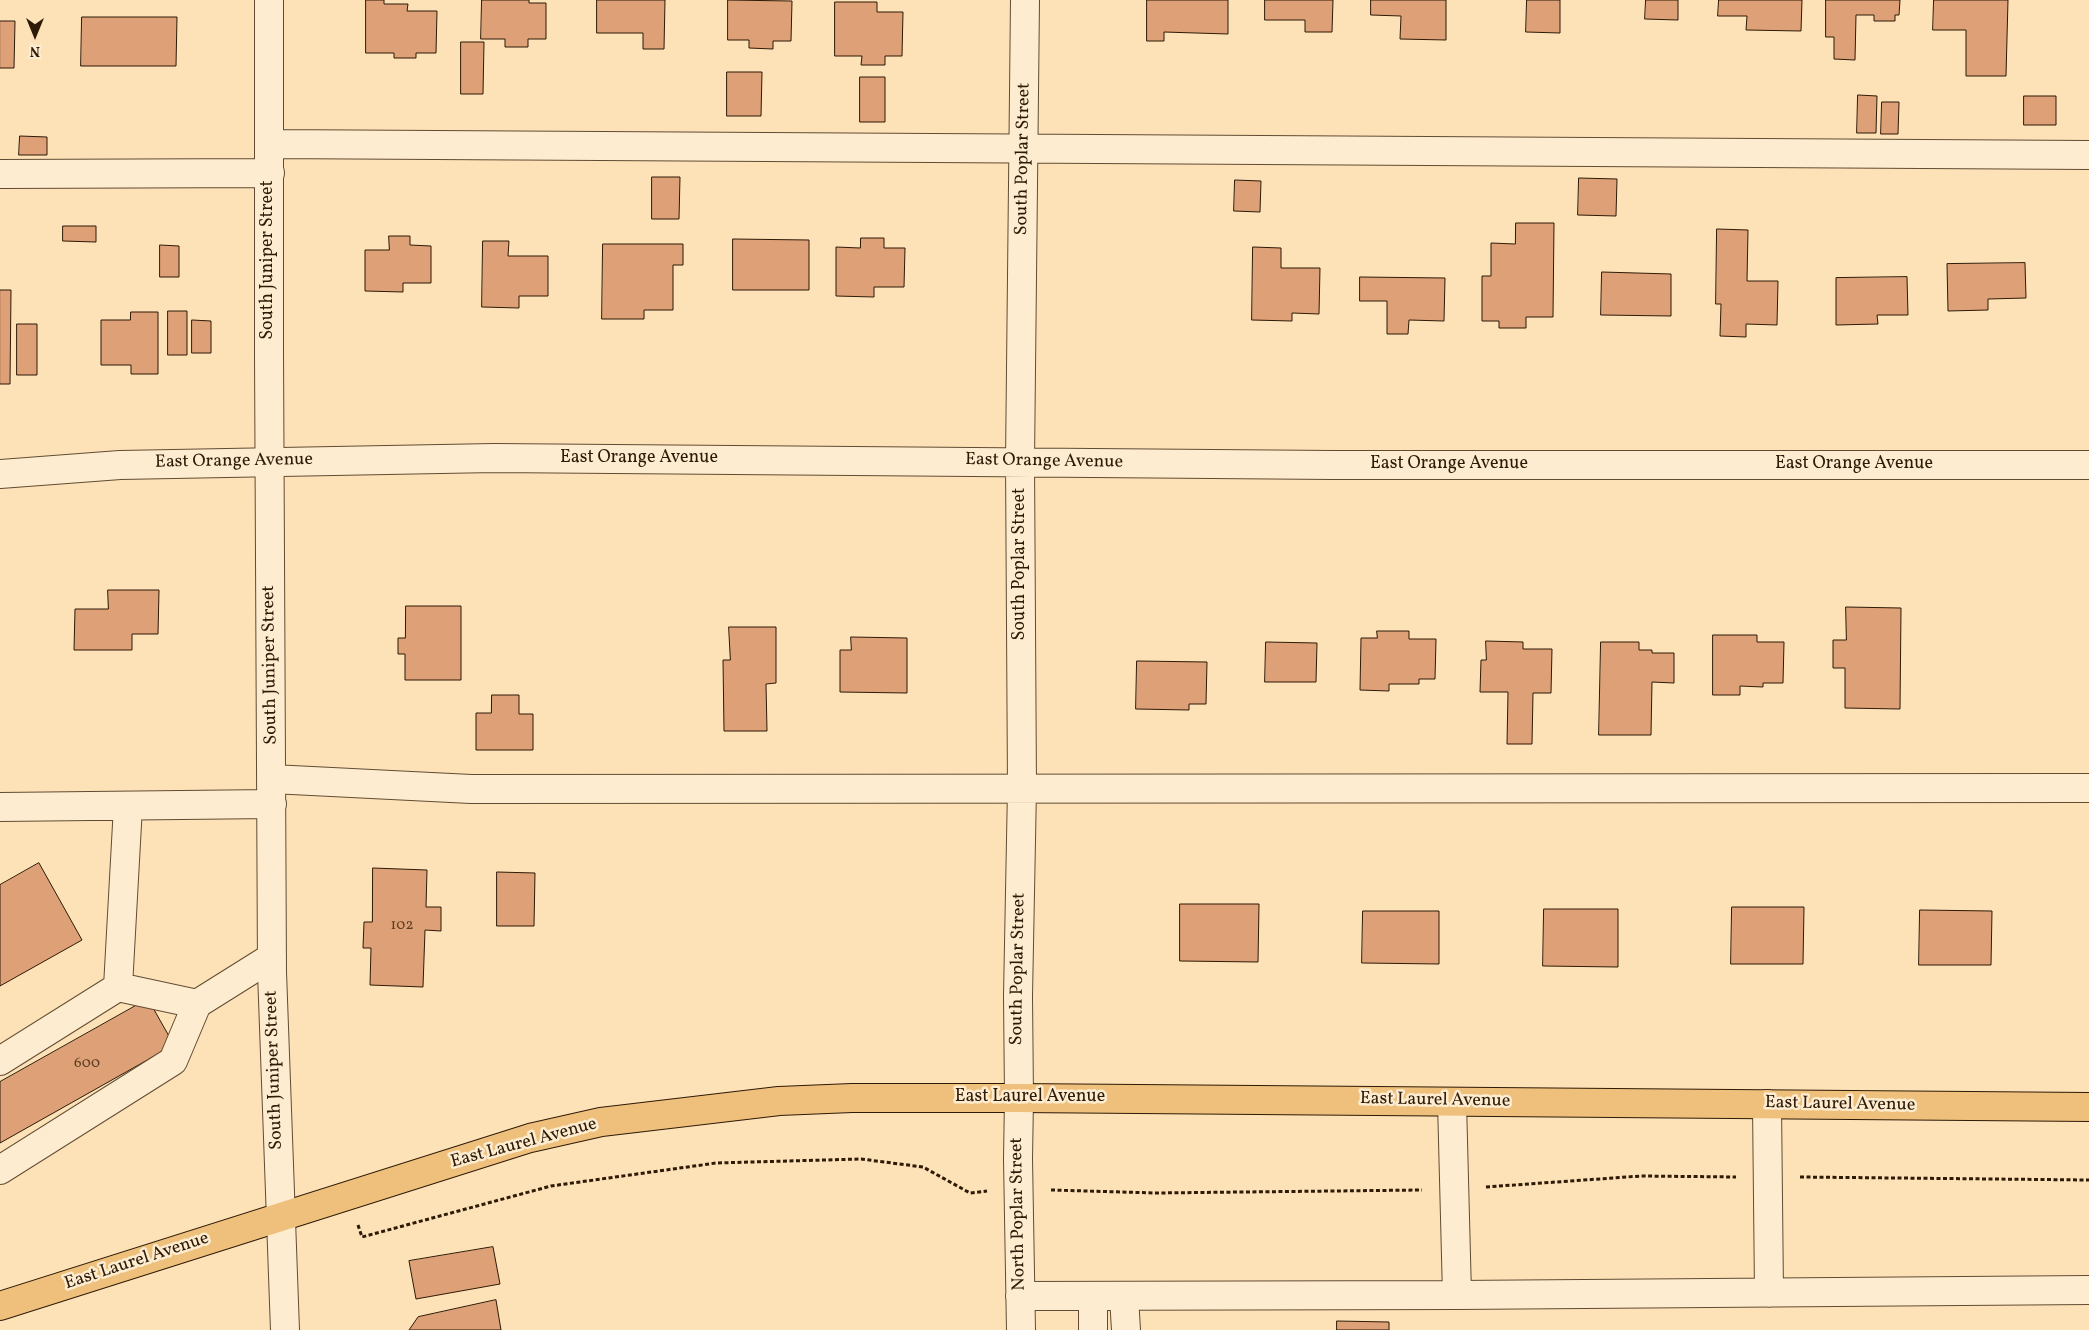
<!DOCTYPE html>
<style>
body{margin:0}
#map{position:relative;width:2089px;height:1330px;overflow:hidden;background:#fde1b7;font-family:Vollkorn,serif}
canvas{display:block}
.north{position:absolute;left:10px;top:10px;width:50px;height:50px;-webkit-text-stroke:4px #feecd0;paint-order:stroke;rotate:180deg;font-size:14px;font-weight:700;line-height:20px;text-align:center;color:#2d1a07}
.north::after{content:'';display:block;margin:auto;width:18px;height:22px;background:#2d1a07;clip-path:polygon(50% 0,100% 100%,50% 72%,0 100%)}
</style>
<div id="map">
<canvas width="2089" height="1330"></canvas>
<div class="north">N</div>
</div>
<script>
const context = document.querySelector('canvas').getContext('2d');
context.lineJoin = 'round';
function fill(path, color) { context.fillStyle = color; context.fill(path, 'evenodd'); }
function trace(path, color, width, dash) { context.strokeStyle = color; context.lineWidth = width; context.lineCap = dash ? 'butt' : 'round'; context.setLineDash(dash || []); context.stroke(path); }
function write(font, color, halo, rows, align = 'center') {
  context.font = font + ' Vollkorn,serif'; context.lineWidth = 5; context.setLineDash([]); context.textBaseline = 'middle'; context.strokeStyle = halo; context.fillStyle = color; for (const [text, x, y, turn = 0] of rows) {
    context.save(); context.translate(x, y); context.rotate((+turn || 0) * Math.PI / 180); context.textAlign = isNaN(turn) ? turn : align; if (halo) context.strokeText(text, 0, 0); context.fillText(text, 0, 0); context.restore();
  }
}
const building = new Path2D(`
 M366,0H384V4H408L407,11H437L436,53H416V58H394V53H366Z
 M482,0H529V3H546V39H528V47H505V39H481Z
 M597,0H665L664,49H643V33H597Z
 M728,0L792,1L791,41H773V49L749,48V40H728Z
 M1147,0H1228V34L1164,32V41H1147Z
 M1265,0H1333L1332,32H1305V20H1265Z
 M1371,0H1446V40L1400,39L1401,16L1371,15Z
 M1527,0H1560V33L1526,32Z
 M1646,0H1678V20L1645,19Z
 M1719,0H1802L1801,31L1746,30L1747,16H1718Z
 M1826,0H1900L1899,15H1895V21H1874V15H1856L1855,60L1834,59V37H1826Z
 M1934,0H2008L2006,76H1966V30H1933Z
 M835,2H877V12H903L902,56H885V65H861L862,56H835Z
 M82,17H177L176,66H81Z
 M0,21H15L14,68H0Z
 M461,42H484L483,94H461Z
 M727,72H762L761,116H727Z
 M860,77H885V122H860Z
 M1858,95L1877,96L1876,133H1857Z
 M2024,96H2056V125H2024Z
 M1882,102H1899L1898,134H1881Z
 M20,136L47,137V155H19Z
 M652,177H680L679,219H652Z
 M1579,178L1617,179L1616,216L1578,215Z
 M1235,180L1261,181L1260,212L1234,211Z
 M1516,223H1554L1553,317H1526V328H1499V321H1482V276H1491V243L1515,244Z
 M63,226H96V242L63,241Z
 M1717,229L1748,230L1747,281H1778L1777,325L1746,324V337L1720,336L1721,304H1716Z
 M389,236H410V245L431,246V283H403V292L365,291V250H389Z
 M861,238H884V248H905L904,287H874V297L836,296V247L860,248Z
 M733,239L809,240V290H733Z
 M483,241H509L508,256H548V296H519V308L482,307Z
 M603,244H683V265H673V310H644V319H602Z
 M160,245L179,246V277H160Z
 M1253,247L1281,248V268H1320L1319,314L1292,313V321L1252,320Z
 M2025,263L2026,298L1988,299V310L1948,311L1947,264Z
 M1602,272L1671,274V316L1601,315Z
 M1360,277L1445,278L1444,321L1409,320L1408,334H1387V301H1360Z
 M1907,277L1908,315H1877L1878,324L1836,325V278Z
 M0,290H11L10,384H0Z
 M168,311H187V355H168Z
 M131,312H158V374H131V365H101V320H130Z
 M192,320L211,321V353H192Z
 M17,324H37V375H17Z
 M108,590H159L158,634H132V650H74L75,609H108Z
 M406,606H461V680H405V654H398V638H405Z
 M1846,607L1901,608L1900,709L1845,708V668H1833V640H1846Z
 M729,627H776V683L766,684L767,731H724L723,660H730Z
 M1377,631H1409V639H1436L1435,679H1419V684H1389V691L1360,690L1361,638H1377Z
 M1713,635H1757V642H1784L1783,683H1763V687L1740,686V695H1713Z
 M851,637L907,638V693L840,692V650H851Z
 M1486,641L1523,642V649H1552L1551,693H1533L1532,744H1507L1508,692H1480L1481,660H1486Z
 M1266,642L1317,643L1316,682H1265Z
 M1601,642H1639V650H1652V653H1674V683L1652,682L1651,735H1599Z
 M1137,661L1207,662L1206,704H1189V710L1136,709Z
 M492,695H519V714H533V750H476V713H491Z
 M39,863L82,940L0,986V885Z
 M373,868L427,870L426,907H441V931L425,930L423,987L370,985L371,948H363L364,922H372Z
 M497,872L535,873L534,926H497Z
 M1180,904H1259L1258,962L1180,961Z
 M1732,907H1804L1803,964H1731Z
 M1544,909H1618V967L1543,966Z
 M1920,910L1992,911L1991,965H1919Z
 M1363,911H1439V964L1362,963Z
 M148,999L174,1045L0,1143V1082Z
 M493,1247L500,1284L416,1299L409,1261Z
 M496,1300L501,1330H409L418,1317Z
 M1337,1321L1389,1322V1330H1337Z`);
const path = new Path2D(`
 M1800,1177L2089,1180
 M1486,1187L1641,1176L1736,1177
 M1051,1190L1155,1193L1422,1190
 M358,1225L362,1237L551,1186L716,1163L861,1159L923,1167L970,1193L987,1191`);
const minor = new Path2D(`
 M269,0V352L272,972L285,1330
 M270,144L2089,155
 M0,174L270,173
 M0,474L120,465L494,458L1332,465H2089
 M272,779L471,789L2089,788
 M0,807L272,804
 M118,987L128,806
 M0,1061L118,987L197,1004
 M1767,1104L1769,1293
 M0,1170L173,1061L197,1004L272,957
 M1457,1295L2089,1290
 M1020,1296L1457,1295L1452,1102
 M1124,1297L1126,1330
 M1021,1330L1018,1159L1019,1098L1018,996L1022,788L1020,461L1025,0
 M1093,1330V1297`);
const major = new Path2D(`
 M0,1306L530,1138L601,1122L779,1101L852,1098H1019L2089,1107`);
const numberNames = [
 ["102",402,926],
 ["600",87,1064]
];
const streetNames = [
 ["South Poplar Street",1024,159,-89],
 ["South Juniper Street",269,260,-90],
 ["East Orange Avenue",639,459],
 ["East Orange Avenue",234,462,-1],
 ["East Orange Avenue",1044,462,1],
 ["East Orange Avenue",1449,465],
 ["East Orange Avenue",1854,465],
 ["South Poplar Street",1021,564,-90],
 ["South Juniper Street",271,665,-91],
 ["South Poplar Street",1019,969,-89],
 ["South Juniper Street",275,1070,-92],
 ["East Laurel Avenue",1030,1098],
 ["East Laurel Avenue",1435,1101,1],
 ["East Laurel Avenue",1840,1105,1],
 ["East Laurel Avenue",524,1144,-15],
 ["North Poplar Street",1019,1214,-91],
 ["East Laurel Avenue",137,1262,-18]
];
fill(building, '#dea076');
trace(building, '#2d1a07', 1);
trace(minor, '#614c33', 30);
trace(major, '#2d1a07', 30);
trace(path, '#2d1a07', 3, [4, 2.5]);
trace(minor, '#feecd0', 28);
trace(major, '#eec07c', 28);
write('15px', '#593c23', null, numberNames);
write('18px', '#2d1a07', '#feecd0', streetNames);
</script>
